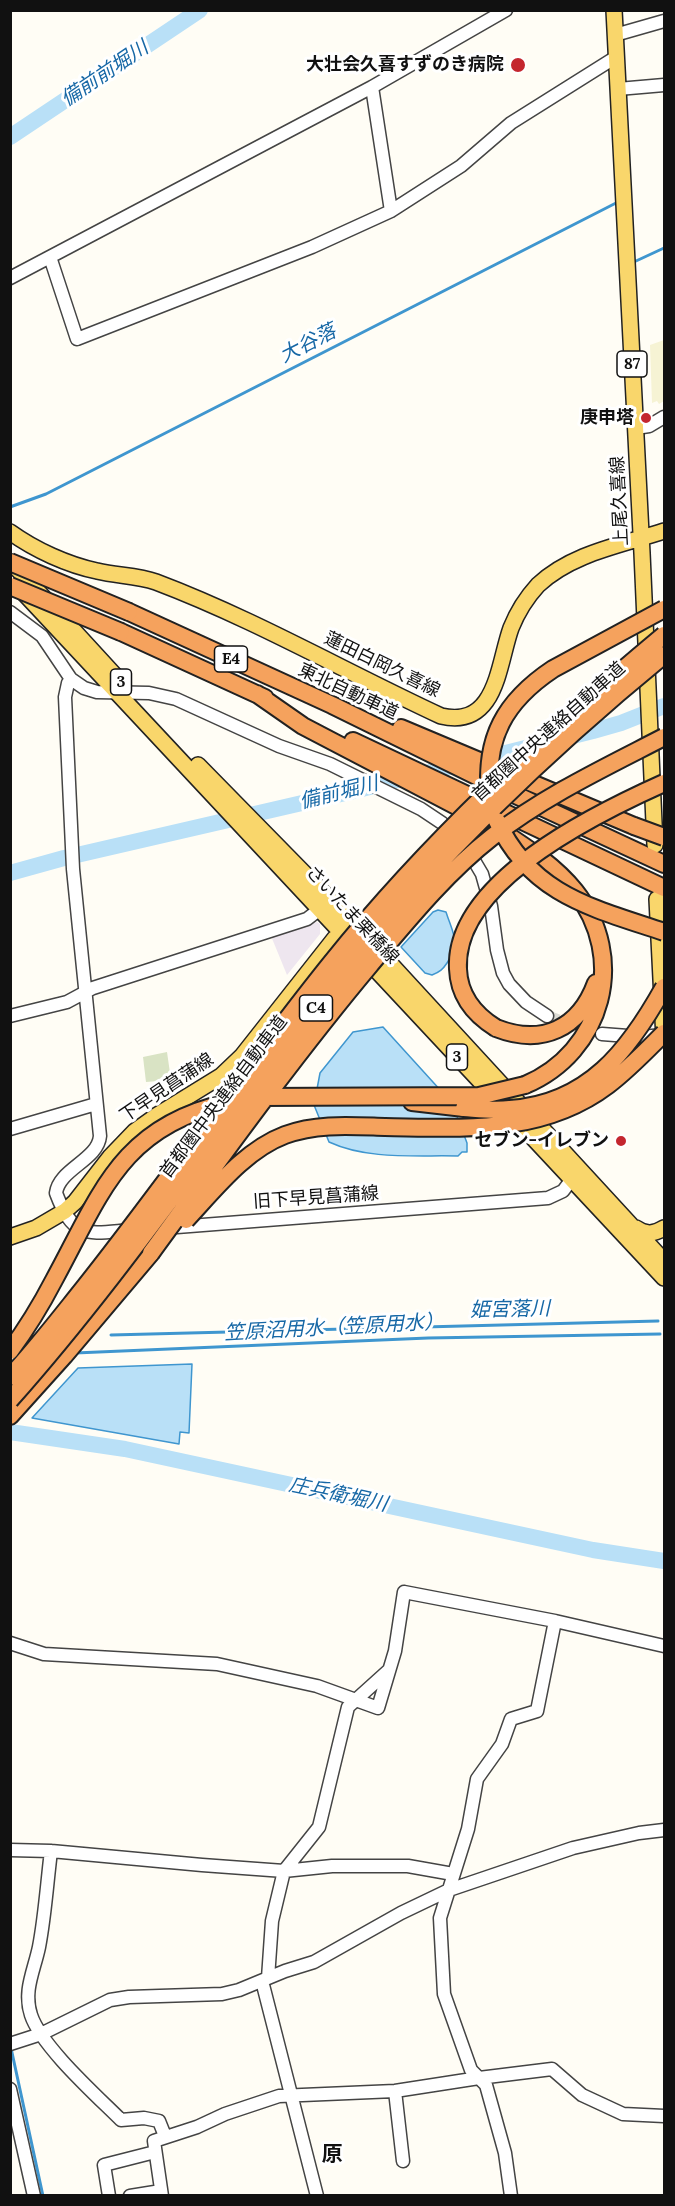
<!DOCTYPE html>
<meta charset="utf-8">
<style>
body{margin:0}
#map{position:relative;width:675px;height:2206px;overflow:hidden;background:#fffdf5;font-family:Lora,serif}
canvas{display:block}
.frame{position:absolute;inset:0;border:12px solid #111;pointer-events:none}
</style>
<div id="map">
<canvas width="675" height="2206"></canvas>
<div class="frame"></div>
</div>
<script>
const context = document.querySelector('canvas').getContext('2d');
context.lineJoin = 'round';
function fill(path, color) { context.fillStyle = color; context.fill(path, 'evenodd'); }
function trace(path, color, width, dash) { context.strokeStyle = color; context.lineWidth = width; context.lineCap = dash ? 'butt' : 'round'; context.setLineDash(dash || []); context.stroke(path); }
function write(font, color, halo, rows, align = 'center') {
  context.font = font + ' Lora,"Noto Sans JP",serif'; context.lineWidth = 6; context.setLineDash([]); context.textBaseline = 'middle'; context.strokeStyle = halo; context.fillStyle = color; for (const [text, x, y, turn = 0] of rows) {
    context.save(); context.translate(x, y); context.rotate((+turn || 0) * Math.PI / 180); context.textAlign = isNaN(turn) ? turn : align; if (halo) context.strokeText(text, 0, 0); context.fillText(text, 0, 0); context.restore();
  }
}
const industrial = new Path2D(`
 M317,922L320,924V934L287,975L271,936Z`);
const farmland = new Path2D(`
 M664,340V401L659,404L657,401L652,403L650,345Z`);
const cemetery = new Path2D(`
 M167,1052L171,1080L146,1082L143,1057Z`);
const water = new Path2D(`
 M438,910L446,912C453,934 461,942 447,963C443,969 440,972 432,975L425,973L401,947L433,912Z
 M383,1027L452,1103L467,1143V1152H462L458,1156C415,1155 368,1160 329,1142L314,1105L320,1073L353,1032Z
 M192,1364L189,1433L180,1432L179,1444L32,1418L78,1368Z`);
const stream = new Path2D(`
 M636,261L664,248
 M10,507L46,494L616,203
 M111,1335L658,1321
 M75,1353L428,1338L660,1334
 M11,2048L43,2196`);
const river = new Path2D(`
 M10,137L200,10
 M10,873L64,858L354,791L593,731L621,723L664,706
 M10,1432L125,1449L593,1550L664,1561`);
const minorTunnel = new Path2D(`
 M547,1016L573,1026L602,1034`);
const minor = new Path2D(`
 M615,35L664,21
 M372,87L391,211
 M618,89L664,85
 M50,257L77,339L312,247L391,211L461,166L511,123L616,57
 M10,278L372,87L506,10
 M636,428L649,426L664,417
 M10,612L42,636L71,679L84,688L97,692L149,693L176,699L279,746L330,764L421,809L442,823L466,847L482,874L491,906L497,950L503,973L509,984L526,1002L547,1016
 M71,679L68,683L65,697L73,869L100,1136C98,1160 59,1169 56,1193C74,1241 89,1233 132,1230
 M10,1016L67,1002L93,988L307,919L320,909
 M602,1034L641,1037L663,1035
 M10,1129L96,1104
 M177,1227L548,1198L563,1191L572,1179
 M10,1643L44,1654L217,1664L317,1686L378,1708L395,1651L404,1592L555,1621L664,1646
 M10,1850L51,1851L202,1865L284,1871L332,1866H408L453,1874
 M51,1851C47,1883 45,1916 39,1947C34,1971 23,1991 31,2015C41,2046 97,2096 121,2120L144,2118L159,2121L165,2136
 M268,1978L272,1921L284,1871L319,1827L348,1707L389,1670
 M262,1981L317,2196
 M10,2044L41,2034L110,2000L129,1997L222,1994L239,1990L285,1971L314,1962L401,1913L449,1890L573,1848L639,1833L664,1830
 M10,2089L34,2196
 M395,2091L403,2161
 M109,2196L104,2165L155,2152
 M130,2196L161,2191
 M162,2196L154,2141L197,2127L225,2114L279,2096L395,2091L479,2078L552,2069L582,2095L623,2114L664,2116
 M511,2196L505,2153L486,2085L471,2070L444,1994L440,1918L468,1829L477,1779L502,1744L511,1719L537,1711L555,1621`);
const major = new Path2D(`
 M614,10L642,553L655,845
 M10,532C35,550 68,565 97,571C117,576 137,575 156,582C254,619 346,672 441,716C497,729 498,664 511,628C517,613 527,597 538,585C572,553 622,545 664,531
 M11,562L121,682
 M23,592L664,1278
 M198,765L353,923L664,1261
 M657,899L664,1039
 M636,1228C646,1235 654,1234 664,1228
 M10,1237L36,1228L65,1211L75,1202L110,1157L135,1131L156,1116L221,1076L242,1056L335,938L350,926`);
const highway = new Path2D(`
 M129,612L332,705L505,790L664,864
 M121,632L265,698
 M257,694L303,726L479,818
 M401,728L634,826
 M353,741L664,888
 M501,831C527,848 555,866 575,891C628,958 603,1052 525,1085
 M496,1028C542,1046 579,1029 596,983
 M412,1102L464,1108
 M10,1416L64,1356L151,1253`);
const highwayBridge = new Path2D(`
 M10,562L129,612
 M10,586L121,632
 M490,797C484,738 505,701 553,669L664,609
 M497,821C531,895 593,908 664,932
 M634,826L664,837
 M496,1028C475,1015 459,996 458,969C453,882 597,813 664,783
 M260,1097L479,1096L525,1085
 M464,1108C479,1109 494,1111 510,1109C588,1104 629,1050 664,987
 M186,1220C215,1189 245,1150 285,1135C317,1123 352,1126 385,1127C462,1128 542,1135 608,1085C628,1070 646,1051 664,1033
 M151,1253C222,1156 293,1057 370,965C408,920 446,873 492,837C544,796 606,767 664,737
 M10,1351C27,1328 41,1305 54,1280C100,1196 120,1127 226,1103
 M10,1377C36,1349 59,1319 83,1289C168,1182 245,1070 331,963C429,841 544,735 664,635
 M10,1400C131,1264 230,1111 345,970C440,854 548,750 664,655`);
const markers = [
 [518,65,8,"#c4262e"],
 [646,418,6,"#c4262e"],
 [621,1141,6,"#c4262e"]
];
const shields = [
 [632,364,30],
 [231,659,33],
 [121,682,21],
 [316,1008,33],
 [457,1057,21]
];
const shieldNames = [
 ["87",632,364],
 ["E4",231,659],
 ["3",121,682],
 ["C4",316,1008],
 ["3",457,1057]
];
const poiNames = [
 ["大壮会久喜すずのき病院",504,65],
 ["庚申塔",634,418],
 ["セブン-イレブン",609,1141]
];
const streetNames = [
 ["上尾久喜線",620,501,-93],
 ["蓮田白岡久喜線",382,665,26],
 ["東北自動車道",348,692,25],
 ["首都圏中央連絡自動車道",549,732,-42],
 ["さいたま栗橋線",352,915,47],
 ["下早見菖蒲線",167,1088,-34],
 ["首都圏中央連絡自動車道",224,1097,-53],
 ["旧下早見菖蒲線",316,1198,-4]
];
const waterNames = [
 ["備前前堀川",105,74,-34],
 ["大谷落",308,344,-27],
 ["備前堀川",339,793,-14],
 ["姫宮落川",510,1310,-1],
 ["笠原沼用水（笠原用水）",334,1328,-3],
 ["庄兵衛堀川",338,1495,12]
];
const quarterNames = [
 ["原",332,2155]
];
fill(industrial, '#eee6ef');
fill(farmland, '#f6f3d4');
fill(cemetery, '#d9e3c4');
fill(water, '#b9e0f7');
trace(water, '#3f96cf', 1.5);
trace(stream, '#3f96cf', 3);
trace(river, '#b9e0f7', 16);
trace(minorTunnel, '#dbdad3', 12, [12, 6]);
trace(minor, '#444', 15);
trace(major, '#222', 18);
trace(highway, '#222', 20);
trace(minor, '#fff', 12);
trace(major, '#f9d66b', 15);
trace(highway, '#f5a25d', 16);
trace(highwayBridge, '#222', 20, []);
trace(highwayBridge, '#f5a25d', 16);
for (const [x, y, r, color] of markers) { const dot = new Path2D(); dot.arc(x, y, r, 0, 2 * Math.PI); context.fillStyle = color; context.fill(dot); trace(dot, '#fff', 2); }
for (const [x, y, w] of shields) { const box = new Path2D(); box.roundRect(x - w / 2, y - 13, w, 26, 4.5); context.fillStyle = '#fff'; context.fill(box); trace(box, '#111', 1.5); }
write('bold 16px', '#111', null, shieldNames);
write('bold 18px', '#111', '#fff', poiNames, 'right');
write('18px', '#111', '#fff', streetNames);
write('italic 20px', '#1768a6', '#fff', waterNames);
write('bold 21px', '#111', '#fff', quarterNames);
</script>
